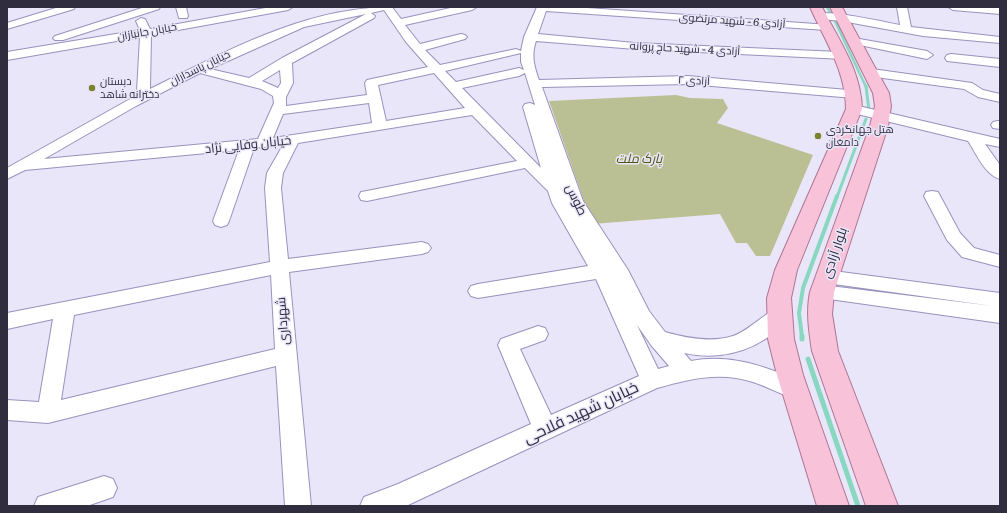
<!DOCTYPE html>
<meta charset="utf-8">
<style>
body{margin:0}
#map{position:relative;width:1007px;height:513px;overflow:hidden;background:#e9e6f9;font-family:Literata,serif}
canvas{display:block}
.frame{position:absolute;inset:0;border:8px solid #302d3f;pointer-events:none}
</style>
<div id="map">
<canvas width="1007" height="513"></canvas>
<div class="frame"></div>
</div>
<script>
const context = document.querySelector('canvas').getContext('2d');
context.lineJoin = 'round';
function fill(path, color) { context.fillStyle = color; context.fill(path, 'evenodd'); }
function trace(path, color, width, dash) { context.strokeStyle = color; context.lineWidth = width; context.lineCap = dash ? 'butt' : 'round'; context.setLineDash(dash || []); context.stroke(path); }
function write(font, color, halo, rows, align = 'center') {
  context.font = font + ' Literata,Cairo,serif'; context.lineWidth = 3; context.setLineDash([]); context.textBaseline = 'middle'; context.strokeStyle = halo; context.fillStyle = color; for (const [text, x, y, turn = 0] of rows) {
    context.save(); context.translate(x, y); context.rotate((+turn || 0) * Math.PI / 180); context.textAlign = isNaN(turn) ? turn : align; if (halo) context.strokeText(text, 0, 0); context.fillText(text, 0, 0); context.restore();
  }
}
const green = new Path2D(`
 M676,95L690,98L723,99L728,108L717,123L813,155L770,256H756L747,243H736L720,214L592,224L549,101Z`);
const streamFar3 = new Path2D(`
 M827,7L831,14
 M835,21L866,87`);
const streamFar2 = new Path2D(`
 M866,86L869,111
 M837,197L866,119`);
const streamFar1 = new Path2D(`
 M802,337L799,313L803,288L837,196`);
const stream = new Path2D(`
 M802,336V339
 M808,359L858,506`);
const minor = new Path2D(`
 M59,7H75L74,9L7,29V23Z
 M145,7H160L159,9L63,40H55L53,38L55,36Z
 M176,7H186L188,16L187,18H179Z
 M271,7H293L288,10L151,35L150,89C225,52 305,7 392,7L401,19L455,7H477L472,10L405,25L420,44L461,34L465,35L467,37L465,39L425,50L440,65L516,49L521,51L524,37L537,7H573L830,25L831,27L826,30L546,11L538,34L635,43L840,52L846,56L844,59L635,49L536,41C531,55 534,66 539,80L688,76L859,91L860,94L854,98L688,84L542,87L583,201L628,270L649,311L665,332C686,338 711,343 733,336C749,331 766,311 778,309C781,308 784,310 787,311L790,316C786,323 781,327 775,332C749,353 717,360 684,353L691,361C731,353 767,367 804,383L807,390L804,397L796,400C781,394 768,387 753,382C720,371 689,379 657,388L406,506H360L364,497L398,484L531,424L498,345L501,339L538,326L545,328L548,334L545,340L520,349L551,415L639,376L596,279L478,298L471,296L468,291L471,286L478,284L588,266L552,203L548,191L525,168L367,201L361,200L359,196L361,192L367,191L517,161L472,115L298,143L283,173L281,188L288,259L422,242L428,244L431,248L428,252L422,254L289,272L311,506H285L276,366L48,423L7,420V400L39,402L53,319L7,329V313L270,262L265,188L267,173L283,145L254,148L229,221L227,225L221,227L215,225L213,221L239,150L25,170L7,179V168L139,94L137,91L140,37L7,60V52L140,30L136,21L141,18L145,19L150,29ZM384,10L406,42L428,67L367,80L365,83L367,95L286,106V97L293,83L292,63L374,18L375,16L371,13ZM366,14L282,58L249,78L210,69L304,27ZM521,53V62L524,70L519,68L456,82L445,71ZM280,70L281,83L278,88L262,81ZM200,73L261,89L273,96L274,103L258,139L44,159L136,106ZM434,73L465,108L386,121L378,85ZM525,73L535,105L530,103L525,104L523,107L541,168L462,88L519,76ZM369,103L372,123L273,138L283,114ZM271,275L275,349L61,400L74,315ZM637,325L651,345L669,366L658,369Z
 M897,7H907L911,27L1000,37V43L923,36L842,21L820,19L815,16C822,7 887,23 900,25Z
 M948,7L1000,8V14L953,10Z
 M854,38L927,51L933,55L927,59L850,43L848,41Z
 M951,54L1000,59V67L947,61L945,58L947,55Z
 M872,69L972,83L983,90L1000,94V102L978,97L964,89L868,76L866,73Z
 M854,105L1000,139V147L985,144L1000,165V179C985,175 976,153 968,141L849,112L847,109L849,106Z
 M998,121H1000V129L993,128L991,125L993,122Z
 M932,191L938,192L960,233L974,248L1000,255V267L962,257L947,240L924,196L926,192Z
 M826,270L1000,293V323L815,297L812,292L815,287L822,285L993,306L819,282L817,277L819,272Z
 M104,476L113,479L117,488L113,497L87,506H34L38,497Z`);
const major = new Path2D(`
 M810,7H822C839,41 861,70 862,109L797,270L791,298L794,339L803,375L849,506H817L777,375L768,339L767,298L775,270L846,109C846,71 825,41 810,7Z
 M830,7H842L889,93L891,106L888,126L834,292L832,314L838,351L898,506H866L812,351C809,331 806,312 810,292L870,126L875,106L873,93Z`);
const markers = [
 [92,88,4,"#7b822e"],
 [818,136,4,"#7b822e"]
];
const farStreetnames = [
 ["آزادی 6 - شهید مرتضوی",732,21,4],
 ["خیابان جانبازان",147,32,-10],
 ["آزادی 4 - شهید حاج پروانه",685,49,3],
 ["خیابان پاسداران",200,68,-26],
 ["آزادی ۲",694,81,3]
];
const farPoinames = [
 ["دبستان",100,82],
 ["دخترانه شاهد",100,95],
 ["هتل جهانگردى",826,130],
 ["دامغان",826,143]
];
const streetNames = [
 ["خیابان وفایی نژاد",248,145,-6],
 ["طوس",576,200,65],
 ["بلوار آزادی",835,253,-71],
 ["شهرداری",283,321,-94]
];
const parkNames = [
 ["پارک ملت",639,159]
];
const nearStreetnames = [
 ["خیابان شهید فلاحی",581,413,-25]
];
fill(green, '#bac093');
trace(streamFar3, '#89d7c1', 2.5);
trace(streamFar2, '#89d7c1', 3);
trace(streamFar1, '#89d7c1', 4);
trace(stream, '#89d7c1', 5);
trace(minor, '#9a91bd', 2);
trace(major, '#af7492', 2);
fill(minor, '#fff');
fill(major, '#f8c3d9');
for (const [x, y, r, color] of markers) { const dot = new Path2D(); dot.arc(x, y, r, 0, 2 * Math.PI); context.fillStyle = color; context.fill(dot); trace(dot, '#e9e6f9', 1.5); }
write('11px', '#302d3f', '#e9e6f9', farStreetnames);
write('11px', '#302d3f', '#e9e6f9', farPoinames, 'left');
write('13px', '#302d3f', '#e9e6f9', streetNames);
write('italic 13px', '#50550c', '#e9e6f9', parkNames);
write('16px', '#302d3f', '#e9e6f9', nearStreetnames);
</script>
